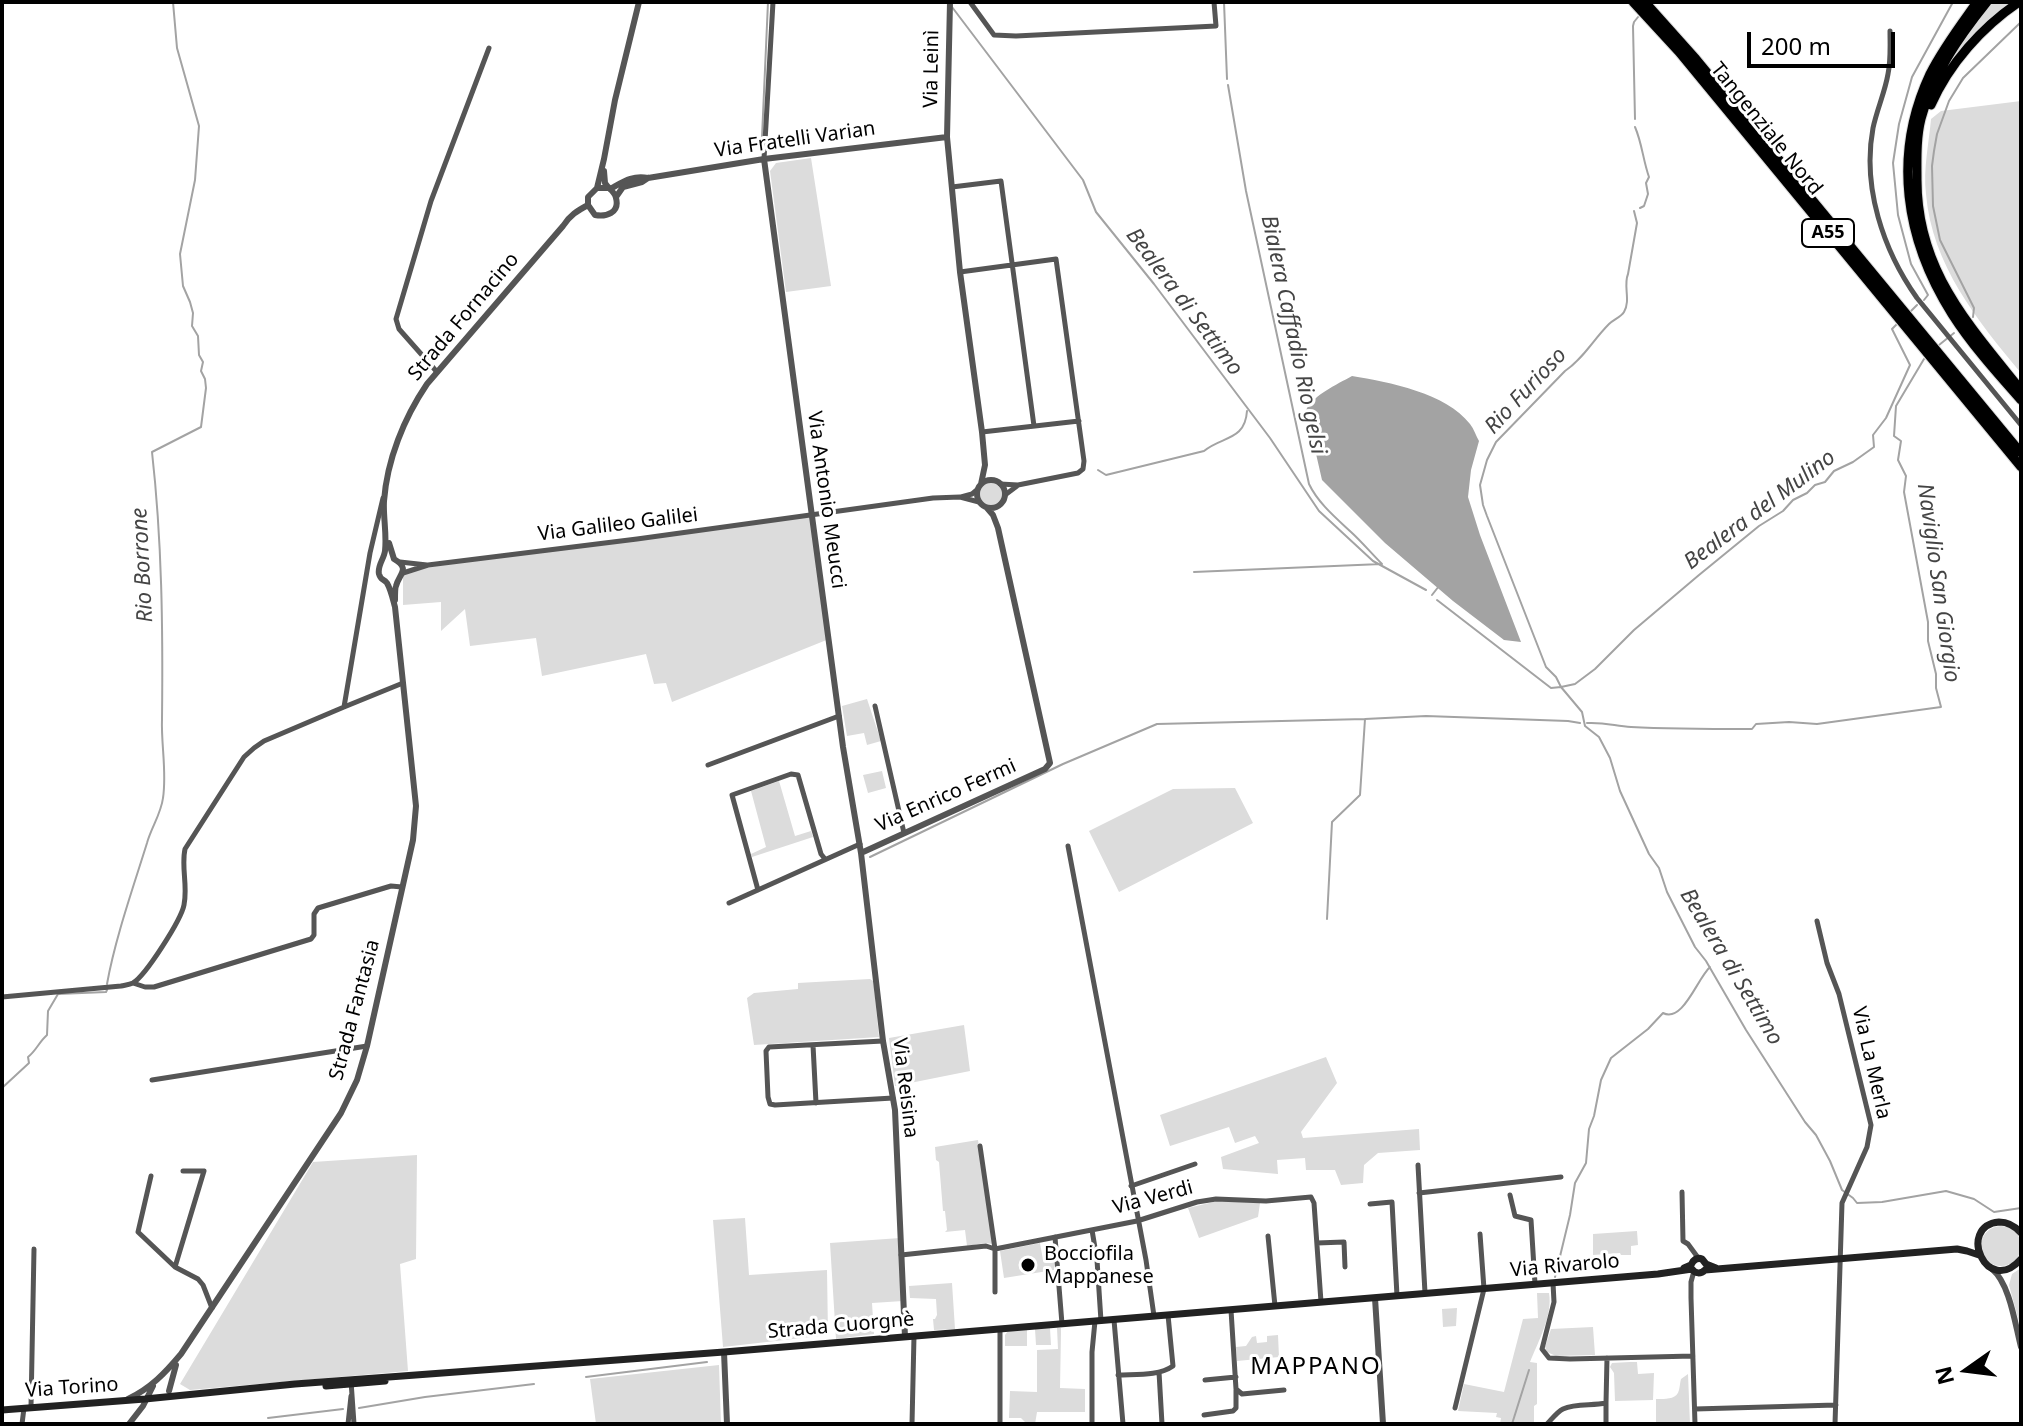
<!DOCTYPE html>
<meta charset="utf-8">
<style>
body{margin:0}
#map{position:relative;width:2023px;height:1426px;overflow:hidden;background:#fff;font-family:"Noto Sans",sans-serif}
canvas{display:block}
.frame{position:absolute;inset:0;border:4px solid #000;pointer-events:none}
.north{position:absolute;left:1927px;top:1330px;width:80px;height:80px;-webkit-text-stroke:6px #fff;paint-order:stroke;rotate:256deg;font-size:22px;font-weight:700;line-height:32px;text-align:center;color:#000}
.north::after{content:'';display:block;margin:auto;width:28px;height:36px;background:#000;clip-path:polygon(50% 0,100% 100%,50% 72%,0 100%)}
.scale{position:absolute;left:1747px;top:32px;width:148px;height:36px;box-sizing:border-box;border:4px solid #000;border-top:0;padding-left:10px;font-size:24px;line-height:28px;white-space:nowrap;color:#000;-webkit-text-stroke:6px #fff;paint-order:stroke}
</style>
<div id="map">
<canvas width="2023" height="1426"></canvas>
<div class="frame"></div>
<div class="north">N</div>
<div class="scale">200 m</div>
</div>
<script>
const context = document.querySelector('canvas').getContext('2d');
context.lineJoin = 'round';
function fill(path, color) { context.fillStyle = color; context.fill(path, 'evenodd'); }
function trace(path, color, width, dash) { context.strokeStyle = color; context.lineWidth = width; context.lineCap = dash ? 'butt' : 'round'; context.setLineDash(dash || []); context.stroke(path); }
function write(font, color, halo, rows, align = 'center') {
  context.font = font + ' "Noto Sans",sans-serif'; context.lineWidth = 6; context.setLineDash([]); context.textBaseline = 'middle'; context.strokeStyle = halo; context.fillStyle = color; for (const [text, x, y, turn = 0] of rows) {
    context.save(); context.translate(x, y); context.rotate((+turn || 0) * Math.PI / 180); context.textAlign = isNaN(turn) ? turn : align; if (halo) context.strokeText(text, 0, 0); context.fillText(text, 0, 0); context.restore();
  }
}
const green = new Path2D(`
 M1992,2H2010L1984,25L1946,70L1945,69L1965,37Z
 M2021,101V373C1977,320 1932,265 1926,194C1923,169 1929,143 1931,119L1941,111Z
 M811,158L831,286L786,292L770,171L776,163Z
 M980 494a11 11 0 1 1 22 0a11 11 0 1 1-22 0Z
 M812,515L829,639L672,702L666,683L654,684L646,654L542,676L536,638L470,646L465,609L441,631V602L403,605V573L429,566Z
 M867,699L881,741L867,745L864,733L847,736L842,706Z
 M882,771L886,788L868,793L863,775Z
 M779,781L795,836L811,831L813,837L752,857L751,854L766,847L751,791Z
 M1235,788L1253,823L1119,892L1089,831L1173,789Z
 M870,979L873,981L874,987L879,1037L754,1045L747,998L754,993L798,989V983Z
 M964,1025L970,1071L895,1086L889,1038Z
 M1326,1057L1337,1083L1301,1132L1303,1138L1419,1129L1420,1150L1378,1153L1364,1165L1363,1183L1341,1185L1335,1170H1306L1305,1158L1277,1160L1278,1174L1223,1169L1221,1157L1259,1143L1255,1136L1235,1143L1229,1127L1170,1146L1160,1115Z
 M978,1140L993,1244L985,1243L967,1246L965,1230L945,1232L947,1230L945,1211H943L939,1162L936,1160L935,1147Z
 M417,1155L416,1259L400,1264L408,1371L190,1390L180,1384L313,1162Z
 M1222,1200L1260,1203L1258,1217L1199,1238L1188,1208Z
 M745,1218L749,1275L827,1270L828,1335L723,1347L713,1220Z
 M1981 1246a20 20 0 1 1 40 0a20 20 0 1 1-40 0Z
 M1637,1231L1638,1245L1631,1246V1255H1621L1620,1253L1593,1255V1234Z
 M900,1238L903,1301L872,1303L874,1334L836,1339L830,1243Z
 M1040,1243L1043,1260L1054,1259V1270L1004,1278L1000,1251Z
 M2021,1268V1329L2009,1285L2012,1274Z
 M952,1283L955,1329L934,1330L933,1319H935L937,1315L936,1299L910,1298L909,1286Z
 M1537,1293H1549C1553,1315 1538,1342 1530,1362L1537,1363V1404L1534,1406V1424H1500L1501,1418L1496,1417L1497,1413L1458,1411L1464,1384L1504,1392L1523,1319L1538,1318Z
 M1457,1308L1456,1326L1443,1327L1442,1309Z
 M1593,1327L1595,1355L1556,1356L1547,1352L1545,1347L1551,1329Z
 M1050,1328L1051,1345H1036L1035,1329Z
 M1057,1328H1061V1333L1060,1388L1085,1389V1412H1037L1035,1424H1027L1021,1418H1009L1010,1391L1037,1392V1350L1058,1349Z
 M1027,1330V1346H1005V1335L1008,1331Z
 M1278,1335L1279,1357L1237,1361L1236,1347L1246,1346L1252,1337L1256,1336L1257,1343L1267,1342V1336Z
 M1630,1362H1637L1638,1374L1654,1373L1653,1400L1615,1401L1614,1373L1610,1367L1612,1363Z
 M719,1365L721,1424H596L590,1379Z
 M1688,1374L1690,1424H1656V1399C1664,1399 1677,1400 1679,1390C1680,1386 1680,1382 1681,1379Z`);
const water = new Path2D(`
 M1352,376C1389,382 1446,393 1470,424C1474,429 1476,436 1479,441L1471,470L1468,497L1480,535L1521,642L1504,640L1453,601L1385,543L1322,480L1306,410C1315,394 1336,385 1352,376Z`);
const stream = new Path2D(`
 M1224,2L1227,79
 M952,7L1083,180L1096,212L1154,284L1270,438L1319,511L1373,561L1426,590
 M1228,85L1246,191L1309,484C1318,503 1336,518 1351,532C1362,542 1371,553 1382,564
 M1635,119L1633,26L1634,22L1638,17
 M1635,127C1642,143 1643,160 1649,177L1646,183L1648,194L1644,206L1640,208
 M762,137L768,2
 M1634,211L1637,223L1628,274C1623,286 1631,300 1624,312C1621,317 1613,320 1609,324C1593,340 1583,359 1565,371L1496,442L1487,460L1480,485L1483,505L1487,516L1546,667L1556,677L1561,687L1575,684L1595,669L1634,630L1699,575L1759,526L1783,511L1793,500L1807,493L1815,485L1825,482L1834,471L1853,462L1874,447L1873,435L1886,418L1910,365L1892,329L1897,324
 M1924,300L1928,295L1911,264L1898,215L1893,163L1899,124L1912,77L1953,2
 M1911,311L1917,305
 M1973,317L1974,308L1940,240L1933,206L1932,166L1934,151L1937,134L1949,101L1963,78L2021,22
 M1939,345L1954,333
 M1098,470L1106,475L1204,451C1222,436 1245,441 1247,411
 M1194,572L1381,564
 M1432,595L1439,586
 M1437,600L1551,688L1561,687L1582,712L1585,726L1599,737L1610,758L1620,791L1649,854L1659,868L1667,892L1695,947L1706,961L1746,1030L1805,1122L1816,1135L1830,1161L1842,1190L1853,1198L1857,1203L1882,1202L1946,1191L1974,1199L1994,1212L2021,1208
 M1587,723C1605,722 1615,726 1631,727C1671,729 1712,729 1752,729L1756,724L1789,722L1817,724L1941,707L1936,688V674L1928,641V622L1904,492L1906,476L1898,460L1901,441L1894,436L1896,406L1924,359
 M870,857L1063,764L1157,724L1365,719
 M1327,919L1332,822L1360,795L1365,719L1426,716L1568,721L1580,723
 M107,984C115,939 133,888 147,843C151,828 161,814 163,798C167,772 161,745 162,719C163,629 162,541 152,452L201,427L206,388L205,379L201,371L203,362L199,355L198,336L192,326L193,313L190,302L183,286L180,254L195,180L199,126L177,48L173,2
 M2,1088L29,1063L28,1057C36,1051 39,1042 47,1035L48,1011L58,994L106,992L107,990
 M1555,1277L1570,1215L1575,1183L1586,1163L1589,1129L1594,1116L1601,1080L1611,1058L1648,1029L1663,1013C1683,1023 1697,979 1710,967
 M586,1377L707,1362
 M359,1408L425,1397L534,1384
 M268,1418L343,1409
 M1512,1424L1529,1370`);
const minor = new Path2D(`
 M970,2L994,35L1016,36L1216,26L1214,2
 M1890,31C1890,45 1891,60 1888,74C1885,92 1877,109 1873,128C1862,187 1883,250 1917,298L2021,425
 M764,159L773,2
 M952,187L1001,181L1034,426
 M960,272L1056,259L1084,461L1083,469L1078,473L1018,485L1000,484
 M437,372L399,329L396,319L431,201L489,48
 M982,432L1079,421
 M1005,495L1017,486
 M961,497L972,494L978,489
 M400,562L427,565
 M403,573L428,565L637,539L933,498L960,497L979,502
 M875,706L904,833
 M344,707L370,553L383,498
 M708,765L839,716
 M1068,846L1146,1260L1154,1316
 M758,890L732,795L791,774L798,775L821,854L825,859
 M729,903L860,844
 M1817,921L1827,963L1839,994L1871,1125L1867,1147L1842,1203L1835,1424
 M133,983L145,987H154L311,939L314,935V914L318,908L391,886L402,887
 M2,997L121,986C125,985 129,985 133,983C146,975 181,920 184,905C188,886 181,867 185,849L244,757L254,748L264,741L344,707L403,683
 M883,1041L769,1047L766,1051L768,1097L770,1104L775,1105L893,1098
 M813,1045L816,1103
 M152,1080L367,1046
 M980,1146L995,1249V1292
 M1418,1165L1425,1293
 M151,1176L138,1232L175,1267L198,1279L203,1285L212,1308
 M1131,1186L1195,1164
 M1682,1192L1683,1241L1688,1244L1699,1259
 M1419,1193L1561,1177
 M1510,1195L1515,1216L1531,1220L1535,1284
 M1370,1204L1392,1202L1397,1296
 M1092,1230L1097,1260L1101,1321
 M1268,1236L1275,1306
 M1055,1237L1062,1324
 M1317,1243L1344,1242L1345,1267
 M901,1255L986,1246L995,1249L1137,1221L1197,1202L1216,1199L1266,1201L1311,1197L1314,1203L1321,1302
 M175,1267L204,1171H183
 M1694,1271L1691,1282V1298L1695,1424
 M1553,1283L1554,1302L1542,1349L1549,1358L1570,1359L1693,1356
 M1231,1310L1236,1389L1242,1394L1284,1390
 M1114,1320L1123,1424
 M1159,1372L1162,1424
 M1118,1375C1136,1374 1159,1376 1173,1366L1168,1315
 M1205,1380L1236,1377
 M351,1381L354,1424
 M31,1407L34,1249
 M1455,1408L1484,1289L1480,1234
 M1695,1409L1836,1405
 M1204,1415L1233,1411L1236,1408V1390
 M22,1424L24,1408
 M348,1424L351,1396
 M912,1424L914,1336
 M1000,1424V1329
 M1092,1424V1352L1095,1321
 M1547,1424C1552,1419 1557,1412 1563,1409C1576,1403 1592,1406 1606,1403L1607,1358
 M1606,1424V1403`);
const tertiary = new Path2D(`
 M950,2L947,137L960,272L982,432L985,465L981,484
 M764,159L843,747L861,853L883,1041L895,1110L905,1337
 M604,171L605,183C608,188 615,192 616,198C620,213 606,217 595,215L588,205V197L597,188H608
 M597,188L604,159L615,100L639,2
 M610,189C623,182 632,175 648,178L764,159L947,137
 M616,197L623,187L642,182L648,178
 M977 494a14 14 0 1 1 28 0a14 14 0 1 1-28 0Z
 M389,543L394,559C411,569 399,574 396,586C395,588 395,597 395,600
 M861,853L1045,769L1050,763L998,528L993,515L987,508
 M1992,1269C2010,1284 2015,1324 2021,1347
 M1375,1298L1383,1424
 M724,1352L727,1424
 M169,1391L176,1365
 M128,1399C151,1388 165,1373 181,1354L341,1113L357,1080L367,1046L413,840L416,806L395,607C393,600 391,590 387,583C383,578 381,581 379,574C377,566 384,559 385,551C387,534 383,517 384,501C387,460 404,418 427,384L563,226C570,215 577,211 588,205
 M129,1424L143,1406L153,1386`);
const secondary = new Path2D(`
 M2021,1233C2015,1226 2009,1222 1999,1222C1956,1226 1987,1298 2021,1259
 M1684,1268L1691,1265C1693,1260 1697,1257 1702,1259L1706,1264L1716,1268
 M326,1386L385,1381
 M2,1410L145,1399L295,1384L724,1352L1658,1274L1692,1269C1695,1274 1701,1274 1705,1270L1957,1249L1967,1251L1979,1255`);
const motorway = new Path2D(`
 M1633,2L1679,52L2021,467
 M1645,2L1696,59L2021,453
 M1977,2C1960,26 1943,48 1930,74C1892,155 1905,240 1952,314C1971,344 1997,373 2021,400
 M1987,2C1959,37 1932,75 1921,119C1916,139 1917,160 1917,180C1917,215 1926,250 1942,281C1963,321 1993,355 2021,390
 M1931,105C1949,64 1982,27 2019,2`);
const markers = [
 [1028,1265,8,"#000"]
];
const shields = [
 [1828,233,52]
];
const shieldNames = [
 ["A55",1828,233]
];
const streetNames = [
 ["Via Leinì",932,69,-89],
 ["Tangenziale Nord",1766,129,51],
 ["Via Fratelli Varian",795,140,-8],
 ["Strada Fornacino",464,317,-50],
 ["Via Antonio Meucci",826,500,82],
 ["Via Galileo Galilei",618,525,-7],
 ["Via Enrico Fermi",946,796,-24],
 ["Strada Fantasia",355,1010,-75],
 ["Via La Merla",1871,1063,77],
 ["Via Reisina",905,1088,83],
 ["Via Verdi",1153,1198,-15],
 ["Via Rivarolo",1565,1266,-5],
 ["Strada Cuorgnè",841,1326,-5],
 ["Via Torino",72,1388,-4]
];
const poiNames = [
 ["Bocciofila",1044,1254],
 ["Mappanese",1044,1277]
];
const waterNames = [
 ["Bealera di Settimo",1184,302,53],
 ["Bialera Caffadio Rio gelsi",1293,335,78],
 ["Rio Furioso",1526,391,-47],
 ["Bealera del Mulino",1760,510,-37],
 ["Rio Borrone",143,565,-93],
 ["Naviglio San Giorgio",1938,583,82],
 ["Bealera di Settimo",1731,967,59]
];
const quarterNames = [
 ["MAPPANO",1316,1367]
];
fill(green, '#dcdcdc');
fill(water, '#a3a3a3');
trace(stream, '#a3a3a3', 2);
trace(motorway, '#dbdbdb', 11);
trace(minor, '#555', 5);
trace(tertiary, '#555', 6);
trace(secondary, '#222', 7);
trace(motorway, '#000', 9);
for (const [x, y, r, color] of markers) { const dot = new Path2D(); dot.arc(x, y, r, 0, 2 * Math.PI); context.fillStyle = color; context.fill(dot); trace(dot, '#fff', 3); }
for (const [x, y, w] of shields) { const box = new Path2D(); box.roundRect(x - w / 2, y - 14, w, 28, 6); context.fillStyle = '#fff'; context.fill(box); trace(box, '#000', 2); }
write('bold 18px', '#000', null, shieldNames);
write('20px', '#000', '#fff', streetNames);
write('20px', '#000', '#fff', poiNames, 'left');
write('italic 22px', '#444', '#fff', waterNames);
context.letterSpacing = '2px';
write('24px', '#000', '#fff', quarterNames);
context.letterSpacing = '0px';
</script>
